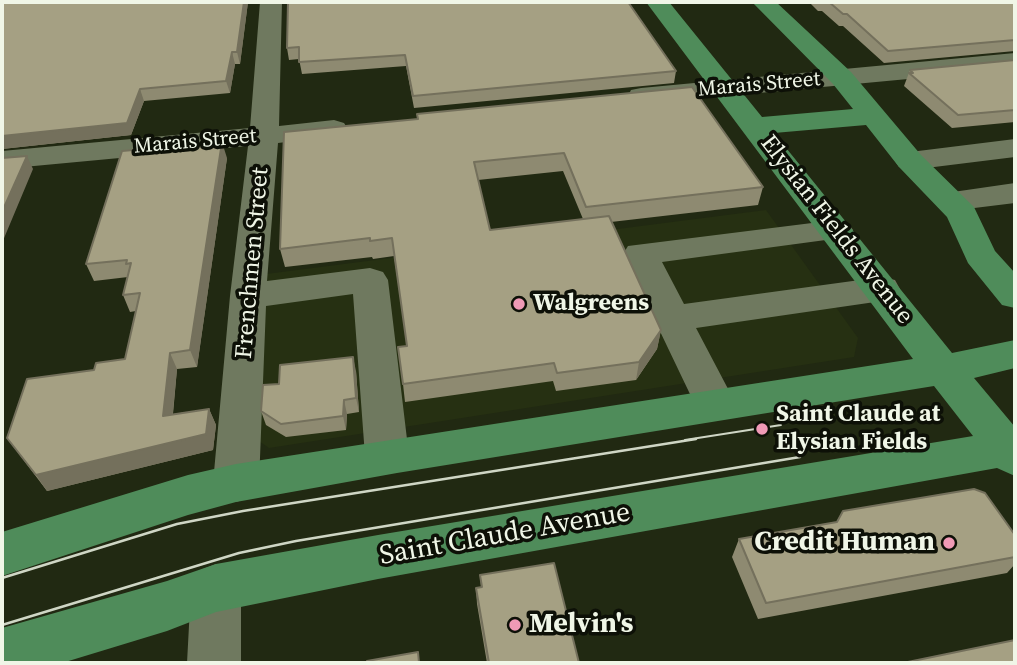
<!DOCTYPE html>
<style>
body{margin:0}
#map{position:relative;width:1017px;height:665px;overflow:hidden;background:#212912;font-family:"Source Serif 4",serif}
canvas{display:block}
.frame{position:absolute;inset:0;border:4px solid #f0f6e7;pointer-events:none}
</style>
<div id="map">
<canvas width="1017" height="665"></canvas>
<div class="frame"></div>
</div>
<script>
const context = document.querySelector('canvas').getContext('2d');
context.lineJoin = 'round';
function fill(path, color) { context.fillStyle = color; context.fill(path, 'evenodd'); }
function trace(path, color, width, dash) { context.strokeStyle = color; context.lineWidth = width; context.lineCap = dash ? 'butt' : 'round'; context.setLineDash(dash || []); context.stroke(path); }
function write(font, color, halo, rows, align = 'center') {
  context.font = font + ' "Source Serif 4",serif'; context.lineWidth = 7; context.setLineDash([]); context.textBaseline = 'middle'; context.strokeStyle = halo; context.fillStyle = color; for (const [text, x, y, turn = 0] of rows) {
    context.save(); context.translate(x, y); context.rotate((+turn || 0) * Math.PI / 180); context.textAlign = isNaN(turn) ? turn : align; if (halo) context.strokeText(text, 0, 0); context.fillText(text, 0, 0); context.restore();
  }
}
const built = new Path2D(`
 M766,210L858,338L854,357L269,448L256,439L266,274Z`);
const minor = new Path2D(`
 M260,2H282L279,126L334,120L344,123L348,129L344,135L278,143L267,281L370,268L383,272L388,280L409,456L403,469L387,474L371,469L365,456L353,294L266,306L259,483L252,497L236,502L220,497L213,483L230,296L248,146L2,169V151L250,128Z
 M1015,53V69L641,104L631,102L628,96L631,90L641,88Z
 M1015,139V157L910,170L899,167L895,161L899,155L910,152Z
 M1015,183V203L950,211L939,208L934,201L939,194Z
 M836,220L848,223L853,230L848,237L662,262L684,304L882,277L895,280L900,289L895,298L882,301L696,328L736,404L730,415L715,420L700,415L623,254L628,246Z
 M216,564L234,571L241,588V663H187L191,588L198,571Z`);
const major = new Path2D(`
 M646,2H669L762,117L853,109L833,84L752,2H776L851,72L921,155L974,207L995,251L1015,273V308L1002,305L968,263L947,217L899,167L866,125L774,133L952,353L1015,340V368L974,378L1015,427V476L997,468L378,579L216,612L167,631L62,663H2V628L167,581L216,564L378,535L973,436L934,386L397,473L236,502L188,515L2,576V532L188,475L236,464L913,359Z`);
const tramFar1 = new Path2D(`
 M685,440L781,425`);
const tram = new Path2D(`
 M2,578L177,524L243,511L696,439
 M2,625L239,553L296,541L800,457`);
const wall = new Path2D(`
 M2,2H248L240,64H235L230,93L144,101L131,135L2,149Z
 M288,2L676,71L674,83L414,108L406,66L302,74L299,59L289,60L287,48Z
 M809,2H1015V51L884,63L843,26H839L822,11H818Z
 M1015,60V122L952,128L904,86L910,70Z
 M417,119L763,187L758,205L611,222L661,330L657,349L636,380L556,391L553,381L405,402L403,384L407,346L394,256L373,259L372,257L285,267L280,249ZM563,171L583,219L490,230L478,180Z
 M227,158L197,367L177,369L173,414L209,409L216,425L213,450L47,491L7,438L94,370L125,359L136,311L130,312L123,295L128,277L94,281L86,264Z
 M356,371L359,412L347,414L346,430L286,437L266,425L261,411L279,384Z
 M1015,535V564L1007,573L758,619L732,557L739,539Z
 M480,575L579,663H487L477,604L476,588L481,587Z`);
const shadedWall = new Path2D(`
 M244,2H248L240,64L237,52Z
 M232,52L235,64L230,93L226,81Z
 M140,89L144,101L131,135L2,149V136Z
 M222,142L227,158L197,367L190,350Z
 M27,156L33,169L2,243V212Z
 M661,330L657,349L636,380L639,362Z
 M170,353L177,369L171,432L163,416Z
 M353,357L356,371L359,412L356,398Z
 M344,400L347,414L346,430L343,416Z
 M209,409L216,425L213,450L47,491L36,475Z`);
const building = new Path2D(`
 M2,2H244L237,52H232L226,81L140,89L127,123L2,136Z
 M288,2H628L676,71L413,96L405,55L299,62V47L287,48Z
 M829,2H1015V40L888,51L847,14H843Z
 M1015,60V110L958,115L909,73H913L910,70Z
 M692,87L763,187L586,207L564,153L474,162L490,230L609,216L661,330L639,362L557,373L554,363L403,384L398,347L407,346L392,238L370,241V238L280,249L284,132L418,119L417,114Z
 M222,142L190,350L170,353L163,416L209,409L206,434L36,475L7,438L27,379L94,370L96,363L125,359L140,293L123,295L131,263L126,264L127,260L86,264L122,151Z
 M27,156L2,212V158Z
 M353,357L356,398L344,400L343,416L281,424L261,411L263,385L279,384L280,365Z
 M974,489L985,493L1015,535V557L766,603L739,539L837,522L843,511Z
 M554,563L579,663H489L476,588L482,587L480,575Z
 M1015,640V663H903Z
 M418,652L419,663H367V661Z`);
const markers = [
 [519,304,7,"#f09ab6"],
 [762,429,7,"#f09ab6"],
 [949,543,7,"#f09ab6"],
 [515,625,7,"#f09ab6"]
];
const farStreetnames = [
 ["Marais Street",759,85,-5],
 ["Marais Street",195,142,-5]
];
const streetNames = [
 ["Elysian Fields Avenue",836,230,52],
 ["Frenchmen Street",253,263,-85]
];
const poiNames = [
 ["Walgreens",533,304],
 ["Saint Claude at",776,415],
 ["Elysian Fields",776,443]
];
const nearStreetnames = [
 ["Saint Claude Avenue",505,535,-10]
];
const nearPoinames = [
 ["Credit Human",935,543],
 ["Melvin's",529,625,"left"]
];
fill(built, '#263012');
fill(minor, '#6f795f');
fill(major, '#4f8c5a');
trace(tramFar1, '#cfd6c5', 2);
trace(tram, '#cfd6c5', 2.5);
fill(wall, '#8e8a71');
fill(shadedWall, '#74705c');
fill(building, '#a5a083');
trace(building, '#74705c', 2);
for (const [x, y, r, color] of markers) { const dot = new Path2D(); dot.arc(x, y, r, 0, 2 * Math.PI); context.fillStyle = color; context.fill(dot); trace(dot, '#0d1007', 2.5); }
write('21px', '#f0f6e7', '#0d1007', farStreetnames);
write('24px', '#f0f6e7', '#0d1007', streetNames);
write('bold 24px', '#f0f6e7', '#0d1007', poiNames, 'left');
write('28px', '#f0f6e7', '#0d1007', nearStreetnames);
write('bold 28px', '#f0f6e7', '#0d1007', nearPoinames, 'right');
</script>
